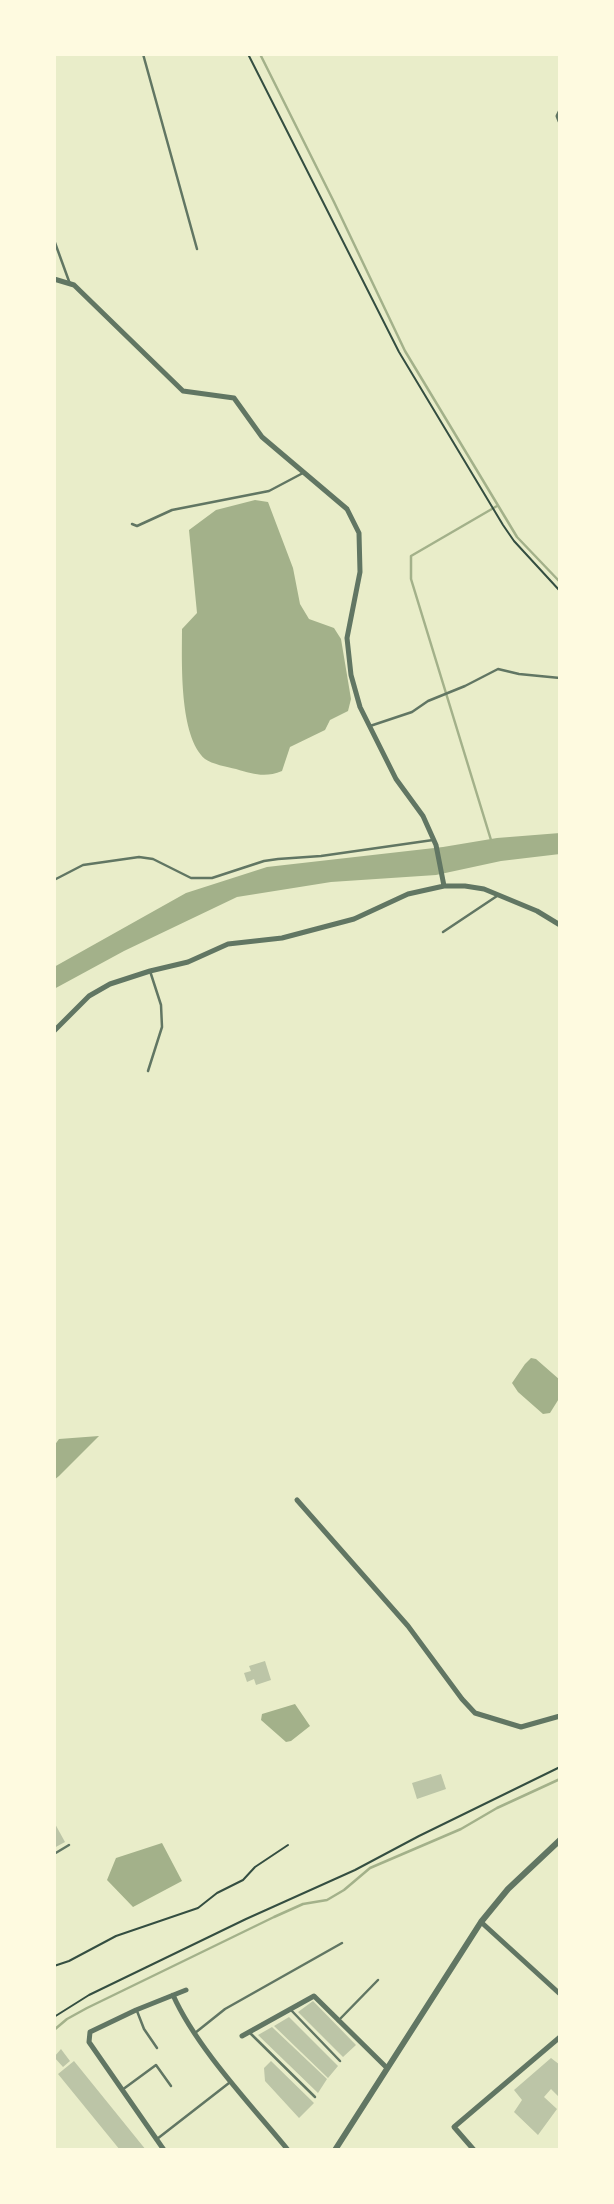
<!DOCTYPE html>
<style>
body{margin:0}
#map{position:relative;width:614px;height:2204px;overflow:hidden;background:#e9edc9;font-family:"Archivo Narrow",sans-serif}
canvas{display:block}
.frame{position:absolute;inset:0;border:56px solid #fefae0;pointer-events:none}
</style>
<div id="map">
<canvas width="614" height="2204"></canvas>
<div class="frame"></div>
</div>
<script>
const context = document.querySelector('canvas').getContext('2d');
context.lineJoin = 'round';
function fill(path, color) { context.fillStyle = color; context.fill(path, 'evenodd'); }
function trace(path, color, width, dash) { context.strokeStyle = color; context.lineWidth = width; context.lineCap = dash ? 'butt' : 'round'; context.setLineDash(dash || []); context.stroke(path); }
const water = new Path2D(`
 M255,500L268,502L293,568L300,604L309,619L334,628L341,639L351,699L348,711L330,720L325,730L290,747L282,771C265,778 253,774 236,769C227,767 212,764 205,759C179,736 182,663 182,629L197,613L189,530L216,510Z
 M560,833V854L501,861L436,875L331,882L237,897L124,951L54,989V967L186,893L267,867L443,847L497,838Z
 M531,1358L536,1359L560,1380V1397L550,1413L543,1414L518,1392L512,1383L525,1364Z
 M99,1436L59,1476L54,1480V1446L59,1439Z
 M295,1704L310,1726L291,1741L286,1742L261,1720L262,1714Z
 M162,1843L182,1881L133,1907L107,1880L116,1858Z`);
const stream = new Path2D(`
 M260,54L334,202L405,351L517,537L560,582
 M491,840L411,579V556L497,506
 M54,2030L67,2019L87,2008L274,1917L303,1904L327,1900L344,1890L370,1868L461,1829L497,1808L560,1779`);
const building = new Path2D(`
 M265,1661L271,1680L256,1685L254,1679L247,1682L244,1673L251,1671L249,1666Z
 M441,1774L446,1789L417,1799L412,1783Z
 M54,1822L65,1842L54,1848Z
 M313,2001L356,2045L343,2057L298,2012Z
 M289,2017L338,2066L328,2078L274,2026Z
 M272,2027L327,2079L318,2093L258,2035Z
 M61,2049L70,2061L63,2067L54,2057Z
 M551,2058L560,2065V2098L551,2089L544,2097L557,2109L538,2135L514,2112L522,2100L514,2090Z
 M74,2061L146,2150H120L58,2074Z
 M271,2061L314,2103L299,2118L265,2081L264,2068Z`);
const path = new Path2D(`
 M248,54L399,352L503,525L514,541L560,591
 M54,1966L69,1961L116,1936L198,1908L217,1893L243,1880L255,1867L288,1845
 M54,2017L89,1995L246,1919L355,1870L419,1836L560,1767`);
const service = new Path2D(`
 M143,54L197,249
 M54,240L70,284
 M132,524L137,526L172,510L269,491L303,473
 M370,726L412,712L428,701L465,686L498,669L519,674L560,678
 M54,880L83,865L139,857L153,859L191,878H212L264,861L278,859L321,856L433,840
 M443,932L497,896
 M148,1071L162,1027L161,1005L150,971
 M54,1854L69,1845
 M290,2009L340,2061
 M137,2011L144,2029L157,2048
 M338,2021L378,1980
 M249,2032L315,2097
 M195,2033L225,2009L342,1943
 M122,2090L156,2065L171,2086
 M157,2139L229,2083`);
const minor = new Path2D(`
 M560,112L558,116L560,121
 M54,279L74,285L183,391L234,398L262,437L347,509L359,533L360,572L347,638L351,675L360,707L396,779L423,816L436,845L444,886
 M54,1031L89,996L110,984L150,971L188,962L228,944L282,938L354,919L408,894L444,886H465L484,889L537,911L560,925
 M297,1500L408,1626L462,1699L475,1713L521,1727L560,1716
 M481,1922L560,1994
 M173,1995C196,2047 251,2105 288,2150
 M242,2036L314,1996L387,2068
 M164,2150L89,2042L90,2032L136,2010L186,1990
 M474,2150L454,2127L560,2037`);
const tertiary = new Path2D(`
 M335,2150L481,1922L508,1889L560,1840`);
fill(water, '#a3b18a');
trace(stream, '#a3b18a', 2.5);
fill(building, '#bcc5a7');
trace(path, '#344e41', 2);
trace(service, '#617663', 2.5);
trace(minor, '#617663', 5);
trace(tertiary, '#617663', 6);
</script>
